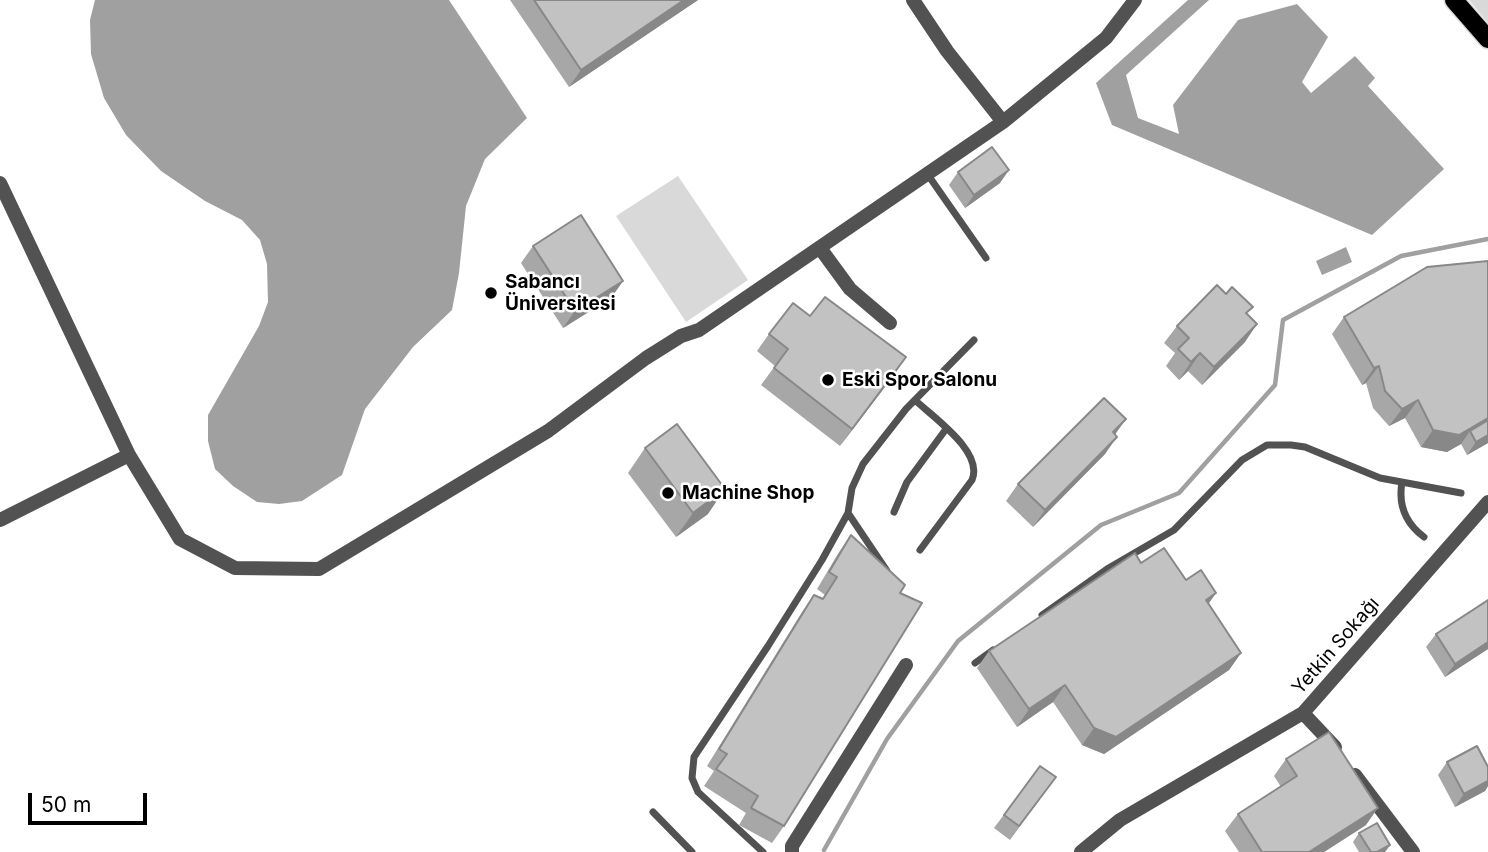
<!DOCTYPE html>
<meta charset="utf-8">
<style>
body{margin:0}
#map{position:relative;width:1488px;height:852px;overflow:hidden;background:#fff;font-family:Inter,sans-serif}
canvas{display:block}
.scale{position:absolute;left:28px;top:793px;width:119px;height:32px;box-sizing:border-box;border:4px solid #000;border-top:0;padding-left:9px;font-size:21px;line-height:24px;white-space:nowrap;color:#000;-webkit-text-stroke:5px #fff;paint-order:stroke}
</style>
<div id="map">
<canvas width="1488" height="852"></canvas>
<div class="scale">50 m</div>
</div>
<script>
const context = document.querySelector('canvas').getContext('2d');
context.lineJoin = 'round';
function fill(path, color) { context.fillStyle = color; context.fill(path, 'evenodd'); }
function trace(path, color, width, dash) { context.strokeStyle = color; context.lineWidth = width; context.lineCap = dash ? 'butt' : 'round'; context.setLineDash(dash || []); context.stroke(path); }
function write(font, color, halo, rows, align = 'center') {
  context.font = font + ' Inter,sans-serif'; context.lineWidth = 5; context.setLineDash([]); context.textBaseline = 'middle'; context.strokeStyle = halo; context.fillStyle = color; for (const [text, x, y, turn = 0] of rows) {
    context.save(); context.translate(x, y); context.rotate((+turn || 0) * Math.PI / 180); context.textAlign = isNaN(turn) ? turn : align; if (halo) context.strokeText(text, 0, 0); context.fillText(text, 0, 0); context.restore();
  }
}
const green = new Path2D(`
 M1469,0H1488V23Z
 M678,176L748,280L686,322L616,216Z`);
const water = new Path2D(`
 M95,0H449L527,118L485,159L466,206L459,273L452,310L413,347L365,409L342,475L302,501L279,504L257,502L233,486L215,469L208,441V415L259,326L268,302L267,264L260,240L242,220L205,201L161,171L126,135L104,98L91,54L90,20Z
 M1188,0H1209L1126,75L1138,118L1179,134L1173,105L1238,20L1297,4L1328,37L1302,82L1311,93L1355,56L1375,78L1368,86L1444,169L1372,235L1112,125L1096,83Z
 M1346,247L1352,262L1322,275L1316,261Z`);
const stream = new Path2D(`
 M824,850L887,739L958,641L1101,525L1179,493L1275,385L1283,320L1401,256L1488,239`);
const lane = new Path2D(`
 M928,175L986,258
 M915,400C934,418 984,452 972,480L920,550
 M1402,482C1398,505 1405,523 1424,537
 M894,512L907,482L946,429
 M848,513L887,571
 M1042,615L1107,569L1174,530L1242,460L1267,445H1291L1305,447L1380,478L1461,493
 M975,663L993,650
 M653,812L692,852
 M763,852L698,792L692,778L694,757L768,646L822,560L848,513L852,488L863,464L906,409L974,340`);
const street = new Path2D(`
 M913,0L947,51L1003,122L1106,38L1135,0
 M0,183L129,455L180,539L235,568L319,569L548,431L646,358L681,336L699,330L1003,122
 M820,248L850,289L890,323
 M0,520L129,455
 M1303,713L1335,747
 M1355,775L1413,852
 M792,852V846L906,665
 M1081,852L1120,820L1303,713L1488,502`);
const primary = new Path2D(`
 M1454,0L1488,39`);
const wall = new Path2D(`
 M510,0H698L569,87Z
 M958,172L1000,183L965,208L949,185Z
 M533,246L623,281L611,298L563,328L521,263Z
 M1247,315L1245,342L1202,385L1188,371L1179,380L1166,366L1175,353L1164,343L1177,326Z
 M810,316L894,375L840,446L761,385L775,366L757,351L769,334Z
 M1344,317L1488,443L1467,455L1461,444L1447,452L1421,447L1405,418L1389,426L1373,408L1366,383L1362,385L1332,334Z
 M1115,434L1105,454L1033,527L1006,501L1018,484Z
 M645,448L708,514L676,537L628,473Z
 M851,535L784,826L772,843L739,825L746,813L704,786L714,771L707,766L802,612L814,595L822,599L825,595L817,589L839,552Z
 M1141,563L1216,593L1208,604L1241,653L1229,670L1104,754L1082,745L1053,702L1017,727L977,668L989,651Z
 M1488,600V649L1445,677L1426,647L1436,634Z
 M1286,759L1366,825L1324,852H1239L1225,831L1238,814L1281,787L1274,776Z
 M1447,762L1488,767V786L1485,791L1455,807L1438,775Z
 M1040,766L1056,777L1010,840L994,828Z
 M1359,833L1390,845L1385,852H1359L1353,842Z`);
const shadedWall = new Path2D(`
 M684,0H698L569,87L581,70Z
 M1009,170L1000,183L965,208L974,195Z
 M623,281L611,298L563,328L575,311Z
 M1257,324L1245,342L1202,385L1214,367Z
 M1200,353L1188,371L1179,380L1191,362Z
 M906,357L894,375L840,446L852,429Z
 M1379,366L1366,383L1362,385L1374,368Z
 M1418,400L1405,418L1389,426L1402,409Z
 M1488,418V428L1470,431L1461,444L1447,452L1421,447L1433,430Z
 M1126,419L1114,436L1113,432Z
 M1488,435V443L1467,455L1476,442Z
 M1117,437L1105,454L1033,527L1045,510Z
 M725,489L708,514L676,537L693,513Z
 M1216,593L1204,610L1206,600Z
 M1488,642V649L1445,677L1455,664Z
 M1241,653L1229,670L1104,754L1082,745L1094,728Z
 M1065,685L1053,702L1017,727L1029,709Z
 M1488,781V786L1485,791L1455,807L1464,794Z
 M1378,808L1366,825L1324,852H1309Z
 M1390,845L1385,852H1377Z`);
const building = new Path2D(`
 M534,0H684L581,70Z
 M992,147L1009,170L974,195L958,172Z
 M581,215L623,281L575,311L533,246Z
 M1488,261V418L1459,435L1433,430L1418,400L1402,409L1385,391L1379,366L1374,368L1344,317L1427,267Z
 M1217,285L1226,294L1232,287L1253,307L1246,313L1257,324L1214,367L1200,353L1191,362L1178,349L1189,338L1177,326Z
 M825,297L906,357L852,429L774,368L788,349L769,334L793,303L810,316Z
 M1104,398L1126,419L1113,432L1117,437L1045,510L1018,484Z
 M1488,420V435L1476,442L1470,431Z
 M677,424L725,489L693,513L645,448Z
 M851,535L905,585L900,593L922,603L784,826L751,808L758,796L716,769L727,754L719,749L814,595L823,599L837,577L829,572Z
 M1164,548L1186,580L1201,570L1216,593L1206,600L1241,653L1116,737L1094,728L1065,685L1029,709L989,651L1135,553L1141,563Z
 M1488,600V642L1455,664L1436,634Z
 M1329,732L1378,808L1309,852H1262L1238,814L1297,776L1286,759Z
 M1477,746L1488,767V781L1464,794L1447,762Z
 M1040,766L1056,777L1019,826L1004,815Z
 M1377,823L1390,845L1377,852H1371L1359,833Z`);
const markers = [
 [491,293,7,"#000"],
 [828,380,7,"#000"],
 [668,493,7,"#000"]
];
const poiNames = [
 ["Sabancı",505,282],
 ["Üniversitesi",505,304],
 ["Eski Spor Salonu",842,380],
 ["Machine Shop",682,493]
];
const streetNames = [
 ["Yetkin Sokağı",1336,646,-49]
];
fill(green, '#d9d9d9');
fill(water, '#a0a0a0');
trace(stream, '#a0a0a0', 4.5);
trace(primary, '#dbdbdb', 21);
trace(lane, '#525252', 7);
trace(street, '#525252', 14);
trace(primary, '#000', 18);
fill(wall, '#a7a7a7');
fill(shadedWall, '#888');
fill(building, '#c2c2c2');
trace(building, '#888', 2);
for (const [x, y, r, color] of markers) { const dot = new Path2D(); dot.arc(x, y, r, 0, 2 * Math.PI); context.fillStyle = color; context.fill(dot); trace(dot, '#fff', 2.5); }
write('bold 19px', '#000', '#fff', poiNames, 'left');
write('19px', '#000', '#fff', streetNames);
</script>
